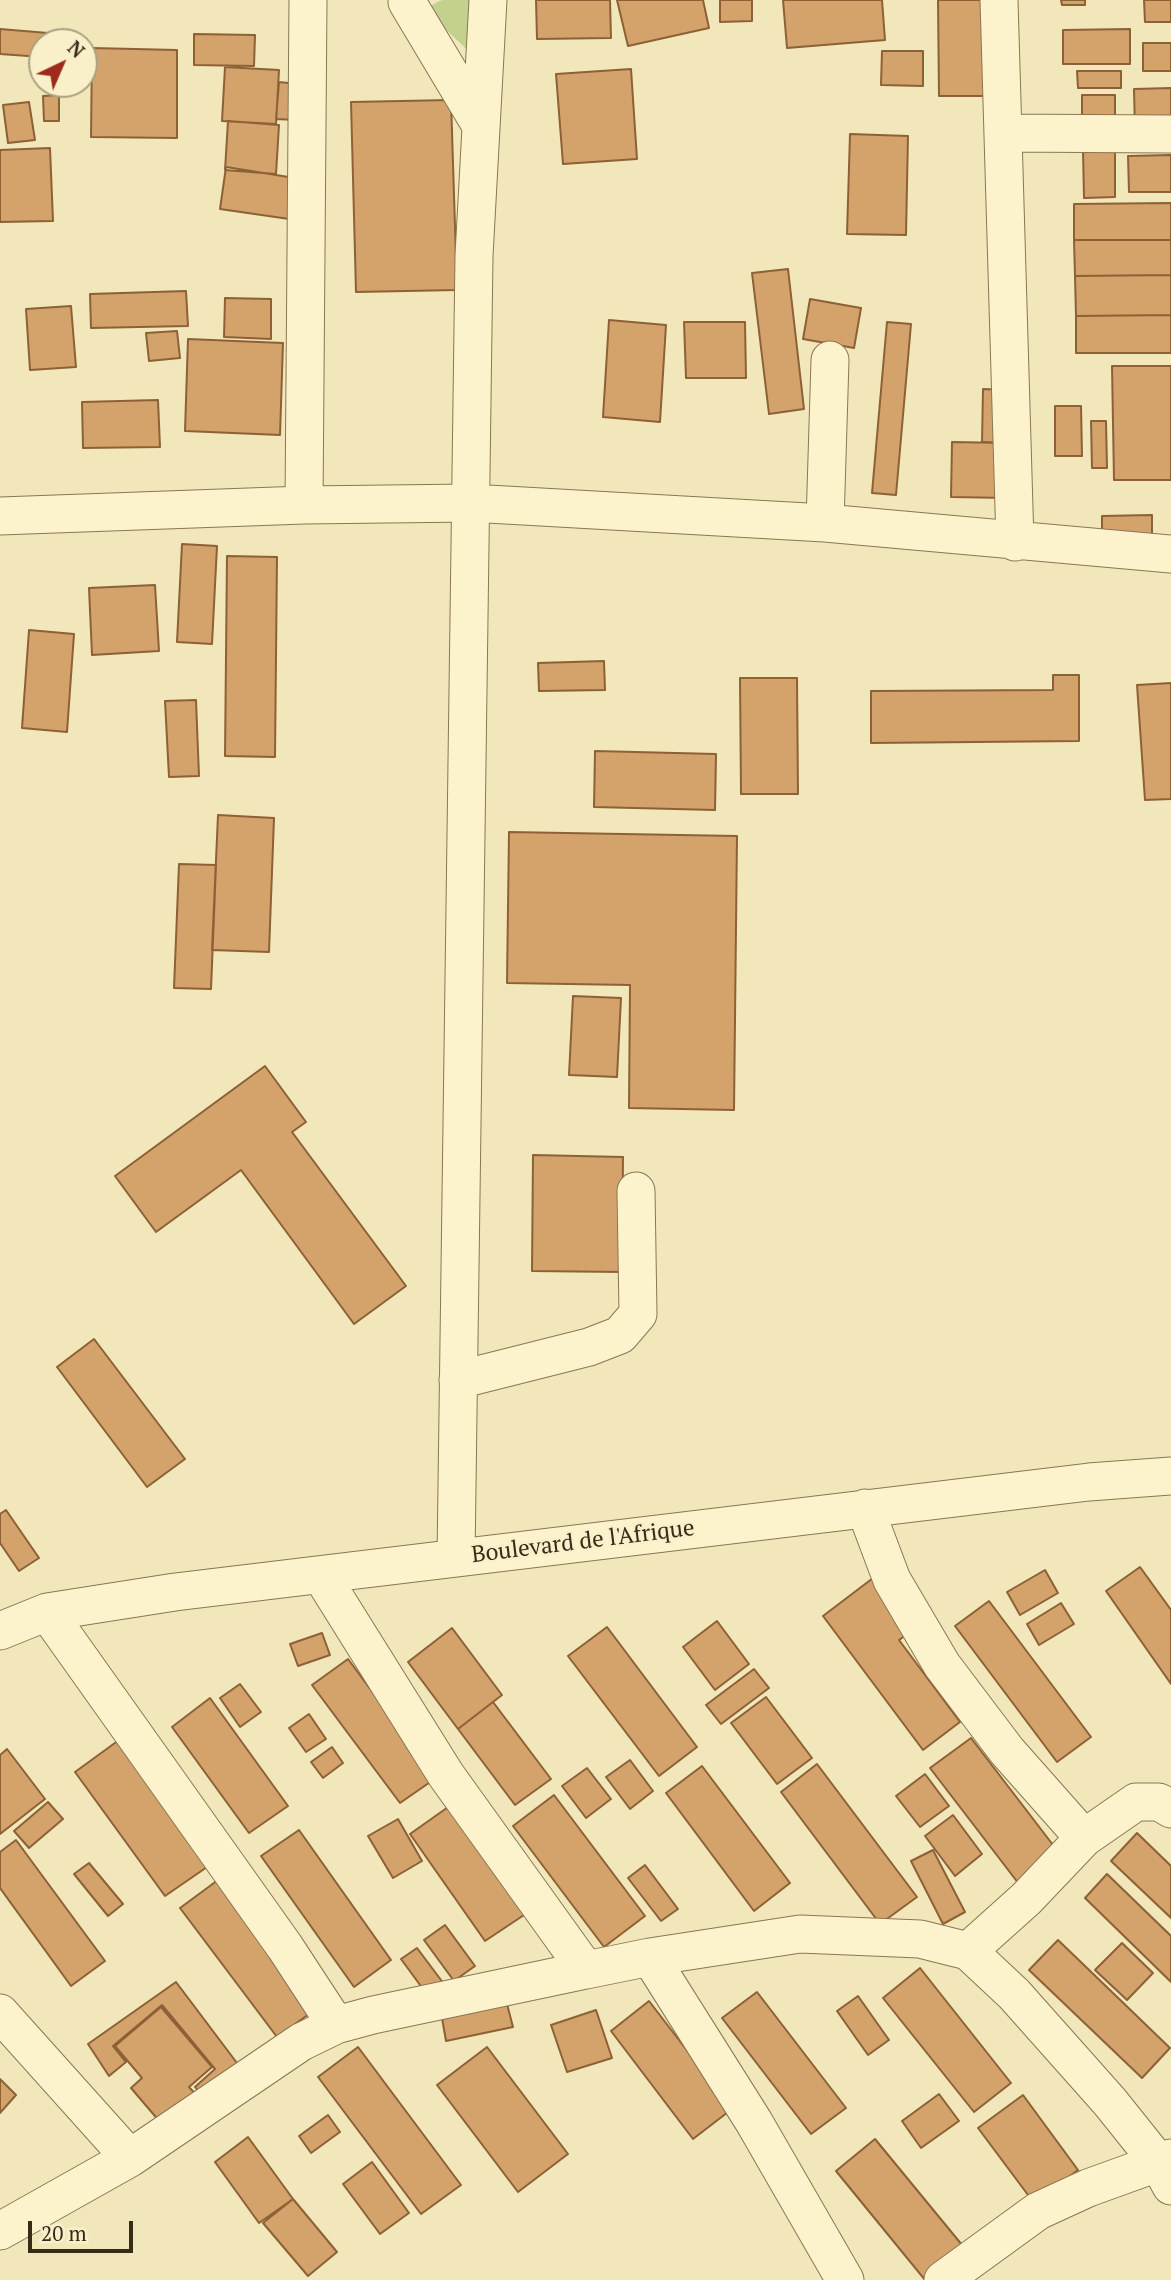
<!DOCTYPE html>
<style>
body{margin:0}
#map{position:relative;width:1171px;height:2280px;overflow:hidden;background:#f2e7ba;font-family:"PT Serif",serif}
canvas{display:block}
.north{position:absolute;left:28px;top:28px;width:70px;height:70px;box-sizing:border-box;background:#f9f0ca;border:2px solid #aba183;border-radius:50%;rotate:44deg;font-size:19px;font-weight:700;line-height:28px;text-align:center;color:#372b19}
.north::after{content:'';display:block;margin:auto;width:24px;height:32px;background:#9f291d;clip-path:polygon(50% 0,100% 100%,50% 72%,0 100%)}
.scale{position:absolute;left:28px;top:2221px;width:105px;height:32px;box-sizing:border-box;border:4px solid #372b19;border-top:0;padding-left:9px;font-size:21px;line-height:24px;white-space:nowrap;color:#372b19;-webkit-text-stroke:5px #f9f0ca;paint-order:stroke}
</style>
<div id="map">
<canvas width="1171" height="2280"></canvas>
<div class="north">N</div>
<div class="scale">20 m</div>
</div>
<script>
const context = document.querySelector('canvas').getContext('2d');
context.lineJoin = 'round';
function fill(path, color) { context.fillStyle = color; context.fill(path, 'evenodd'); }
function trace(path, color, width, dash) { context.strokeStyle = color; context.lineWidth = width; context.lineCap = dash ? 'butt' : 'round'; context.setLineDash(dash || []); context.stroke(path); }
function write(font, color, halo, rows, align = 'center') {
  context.font = font + ' "PT Serif",serif'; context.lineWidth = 5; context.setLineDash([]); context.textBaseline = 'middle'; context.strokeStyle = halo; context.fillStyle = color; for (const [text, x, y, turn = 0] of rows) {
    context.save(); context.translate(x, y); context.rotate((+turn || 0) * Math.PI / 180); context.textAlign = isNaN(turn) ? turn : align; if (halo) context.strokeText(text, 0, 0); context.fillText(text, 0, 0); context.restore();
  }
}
const green = new Path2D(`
 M442,0H476L477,59L424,9Z`);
const building = new Path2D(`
 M536,0H610L611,38L537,39Z
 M617,0H703L709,28L628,46Z
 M720,0H752V21L720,22Z
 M783,0H882L885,40L787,48Z
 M938,0H983L985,96H939Z
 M1061,0H1085V5H1062Z
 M1144,0H1171V22H1145Z
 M0,29L60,34V42H42V57L0,54Z
 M1130,29V64H1063V30Z
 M194,34L255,35L254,66L194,65Z
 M1143,43H1171V71H1143Z
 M92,48L177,50V138L91,137Z
 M882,51H923V86L881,85Z
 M225,67L279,70L276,124L222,121Z
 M631,69L637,159L563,164L556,74Z
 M1077,71H1121V88H1078Z
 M279,82L298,84L295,120L276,119Z
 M1171,88V130L1135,131L1134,89Z
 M59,95V121H44L43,96Z
 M1082,95H1115V119L1082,120Z
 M451,100L457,290L356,292L351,102Z
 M29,102L35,140L8,143L3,105Z
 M228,121L279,125L276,174L225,170Z
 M850,134L908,136L906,235L847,234Z
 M50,148L53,221L0,222V150Z
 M1083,151H1115V197L1084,198Z
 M1171,155V192H1129L1128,156Z
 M226,167L301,179L296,220L220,209Z
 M1171,203V240H1074V204Z
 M1074,240H1171V275L1075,276Z
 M788,269L804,409L769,414L752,273Z
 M1171,275V315L1076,316L1075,276Z
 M186,291L188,326L91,328L90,294Z
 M225,298L271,299V339L224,337Z
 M810,299L861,308L854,348L803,339Z
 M71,306L76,367L30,370L26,309Z
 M1171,315V353H1076V316Z
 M609,320L666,325L660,422L603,417Z
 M684,322H745L746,378H686Z
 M887,322L911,324L896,495L872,493Z
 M177,331L180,358L149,361L146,333Z
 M188,339L283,343L280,435L185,431Z
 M1112,366H1171V480H1114Z
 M983,389L1009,390L1008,443L982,442Z
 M158,400L160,447L83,448L82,402Z
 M1055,406H1081L1082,456H1055Z
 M1091,421H1106L1107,468H1092Z
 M952,442L1008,443L1007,498L951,497Z
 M1152,515V535H1102V516Z
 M182,544L217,546L212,644L177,642Z
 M227,556L277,557L275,757L225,756Z
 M155,585L159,651L92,655L89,588Z
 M29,630L74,634L67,732L22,728Z
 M604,661L605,690L539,691L538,663Z
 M1053,675H1079V741L871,743V691L1053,690Z
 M740,678H797L798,794H741Z
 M1171,683V799L1145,800L1137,685Z
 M196,700L199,776L169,777L165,701Z
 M595,751L716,754L715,810L594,807Z
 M218,815L274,818L269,952L212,950Z
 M509,832L737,836L734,1110L629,1108L630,985L507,983Z
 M179,864L216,865L211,989L174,988Z
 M573,996L621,998L617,1077L569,1075Z
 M265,1066L306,1122L292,1132L406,1286L354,1324L241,1170L156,1232L115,1176Z
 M533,1155L623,1157L622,1272L532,1271Z
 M94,1339L185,1459L147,1487L57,1367Z
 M6,1510L39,1558L19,1571L0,1543V1514Z
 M1140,1567L1171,1610V1684L1106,1591Z
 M1045,1570L1058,1593L1020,1615L1007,1592Z
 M877,1575L916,1628L899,1640L960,1722L923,1750L823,1616Z
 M989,1601L1091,1737L1057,1762L955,1626Z
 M1061,1603L1074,1624L1039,1645L1027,1624Z
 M717,1621L749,1664L715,1690L683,1647Z
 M607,1627L697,1747L659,1776L568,1656Z
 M452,1628L502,1695L458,1729L408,1662Z
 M322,1633L330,1655L298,1666L290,1644Z
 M348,1659L436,1778L400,1803L312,1685Z
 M754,1669L769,1688L721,1724L706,1705Z
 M240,1684L261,1712L240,1727L220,1698Z
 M766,1697L812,1758L777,1784L731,1723Z
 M210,1698L288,1806L249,1833L172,1727Z
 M493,1702L551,1779L515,1805L458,1729Z
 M309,1714L326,1739L306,1752L289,1728Z
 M971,1738L1063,1858L1022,1888L930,1768Z
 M119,1740L210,1865L165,1896L75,1772Z
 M332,1747L343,1763L323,1778L311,1762Z
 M7,1749L45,1799L0,1834V1755Z
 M630,1760L653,1791L630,1809L606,1777Z
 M817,1764L917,1897L880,1924L781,1792Z
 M702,1766L790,1883L754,1911L666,1793Z
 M587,1768L611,1799L586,1818L562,1786Z
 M925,1774L949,1806L920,1827L896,1796Z
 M554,1795L645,1916L604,1947L513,1826Z
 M48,1802L63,1819L29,1848L14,1831Z
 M451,1805L527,1913L485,1941L410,1834Z
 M953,1815L982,1854L955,1876L925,1836Z
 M398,1819L422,1861L393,1878L368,1836Z
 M299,1830L391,1960L354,1987L261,1856Z
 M1137,1833L1171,1866V1918L1111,1861Z
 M16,1840L105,1961L71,1986L0,1888V1852Z
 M933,1850L965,1912L943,1924L911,1861Z
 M89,1863L123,1904L108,1916L74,1874Z
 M645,1865L678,1909L661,1921L628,1878Z
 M1107,1874L1171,1936V1982L1085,1898Z
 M218,1880L316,2009L277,2037L180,1908Z
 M445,1925L475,1966L454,1981L424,1940Z
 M1058,1940L1170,2048L1142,2078L1029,1970Z
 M1122,1943L1153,1973L1127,2000L1095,1970Z
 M417,1948L447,1988L431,2000L401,1959Z
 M920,1968L1011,2083L974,2112L883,1998Z
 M176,1982L243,2071L207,2102L195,2087L215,2069L162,2005L113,2046L126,2062L109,2076L88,2044Z
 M757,1992L846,2108L811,2134L722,2018Z
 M858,1996L889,2040L868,2055L837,2011Z
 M649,2001L732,2109L693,2139L611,2031Z
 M507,2004L513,2027L446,2041L442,2018Z
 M161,2007L212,2067L189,2087L201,2100L166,2129L131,2088L142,2078L115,2046Z
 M596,2010L612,2058L567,2072L551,2025Z
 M358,2047L461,2185L421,2214L318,2077Z
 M487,2047L568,2154L518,2192L437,2085Z
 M0,2079L16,2095L0,2113Z
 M939,2094L959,2121L921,2148L902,2121Z
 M1023,2095L1078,2170L1034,2203L978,2128Z
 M328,2115L340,2132L311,2153L299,2136Z
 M248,2137L293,2199L259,2223L215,2162Z
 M875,2139L967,2251L932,2280H925L836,2171Z
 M372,2162L409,2213L380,2234L343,2184Z
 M293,2199L337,2252L308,2276L263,2223Z`);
const minor = new Path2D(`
 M999,0L1015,542
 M407,2L480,124
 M1003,133L1171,134
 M304,505L308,0
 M0,516L304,505L470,503L825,523L1171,554
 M825,523L830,360
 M458,1380L589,1347L620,1335L638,1314L636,1191
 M865,1508L892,1580L942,1665L1007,1751L1084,1838
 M456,1558L474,256L488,0
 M321,1575L446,1775L586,1970L650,1957L800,1934L920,1939L968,1951L1014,1994L1110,2102L1158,2162L1171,2186
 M47,1612L285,1947L336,2025L373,2015L586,1970
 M0,1631L47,1612L175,1592L1089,1482L1171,1476
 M968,1951L1026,1899L1084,1838L1136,1802H1159L1171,1809
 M650,1957L754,2122L845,2280
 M0,2013L130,2158
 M0,2231L130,2158L301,2042L336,2025
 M943,2280L1038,2211L1088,2188L1171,2158`);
const streetNames = [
 ["Boulevard de l'Afrique",583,1542,-7]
];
fill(green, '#c2d18d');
fill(building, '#d4a26b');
trace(building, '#8c6136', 2);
trace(minor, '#8a7653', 39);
trace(minor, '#fcf3cd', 37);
write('23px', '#372b19', '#f9f0ca', streetNames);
</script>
